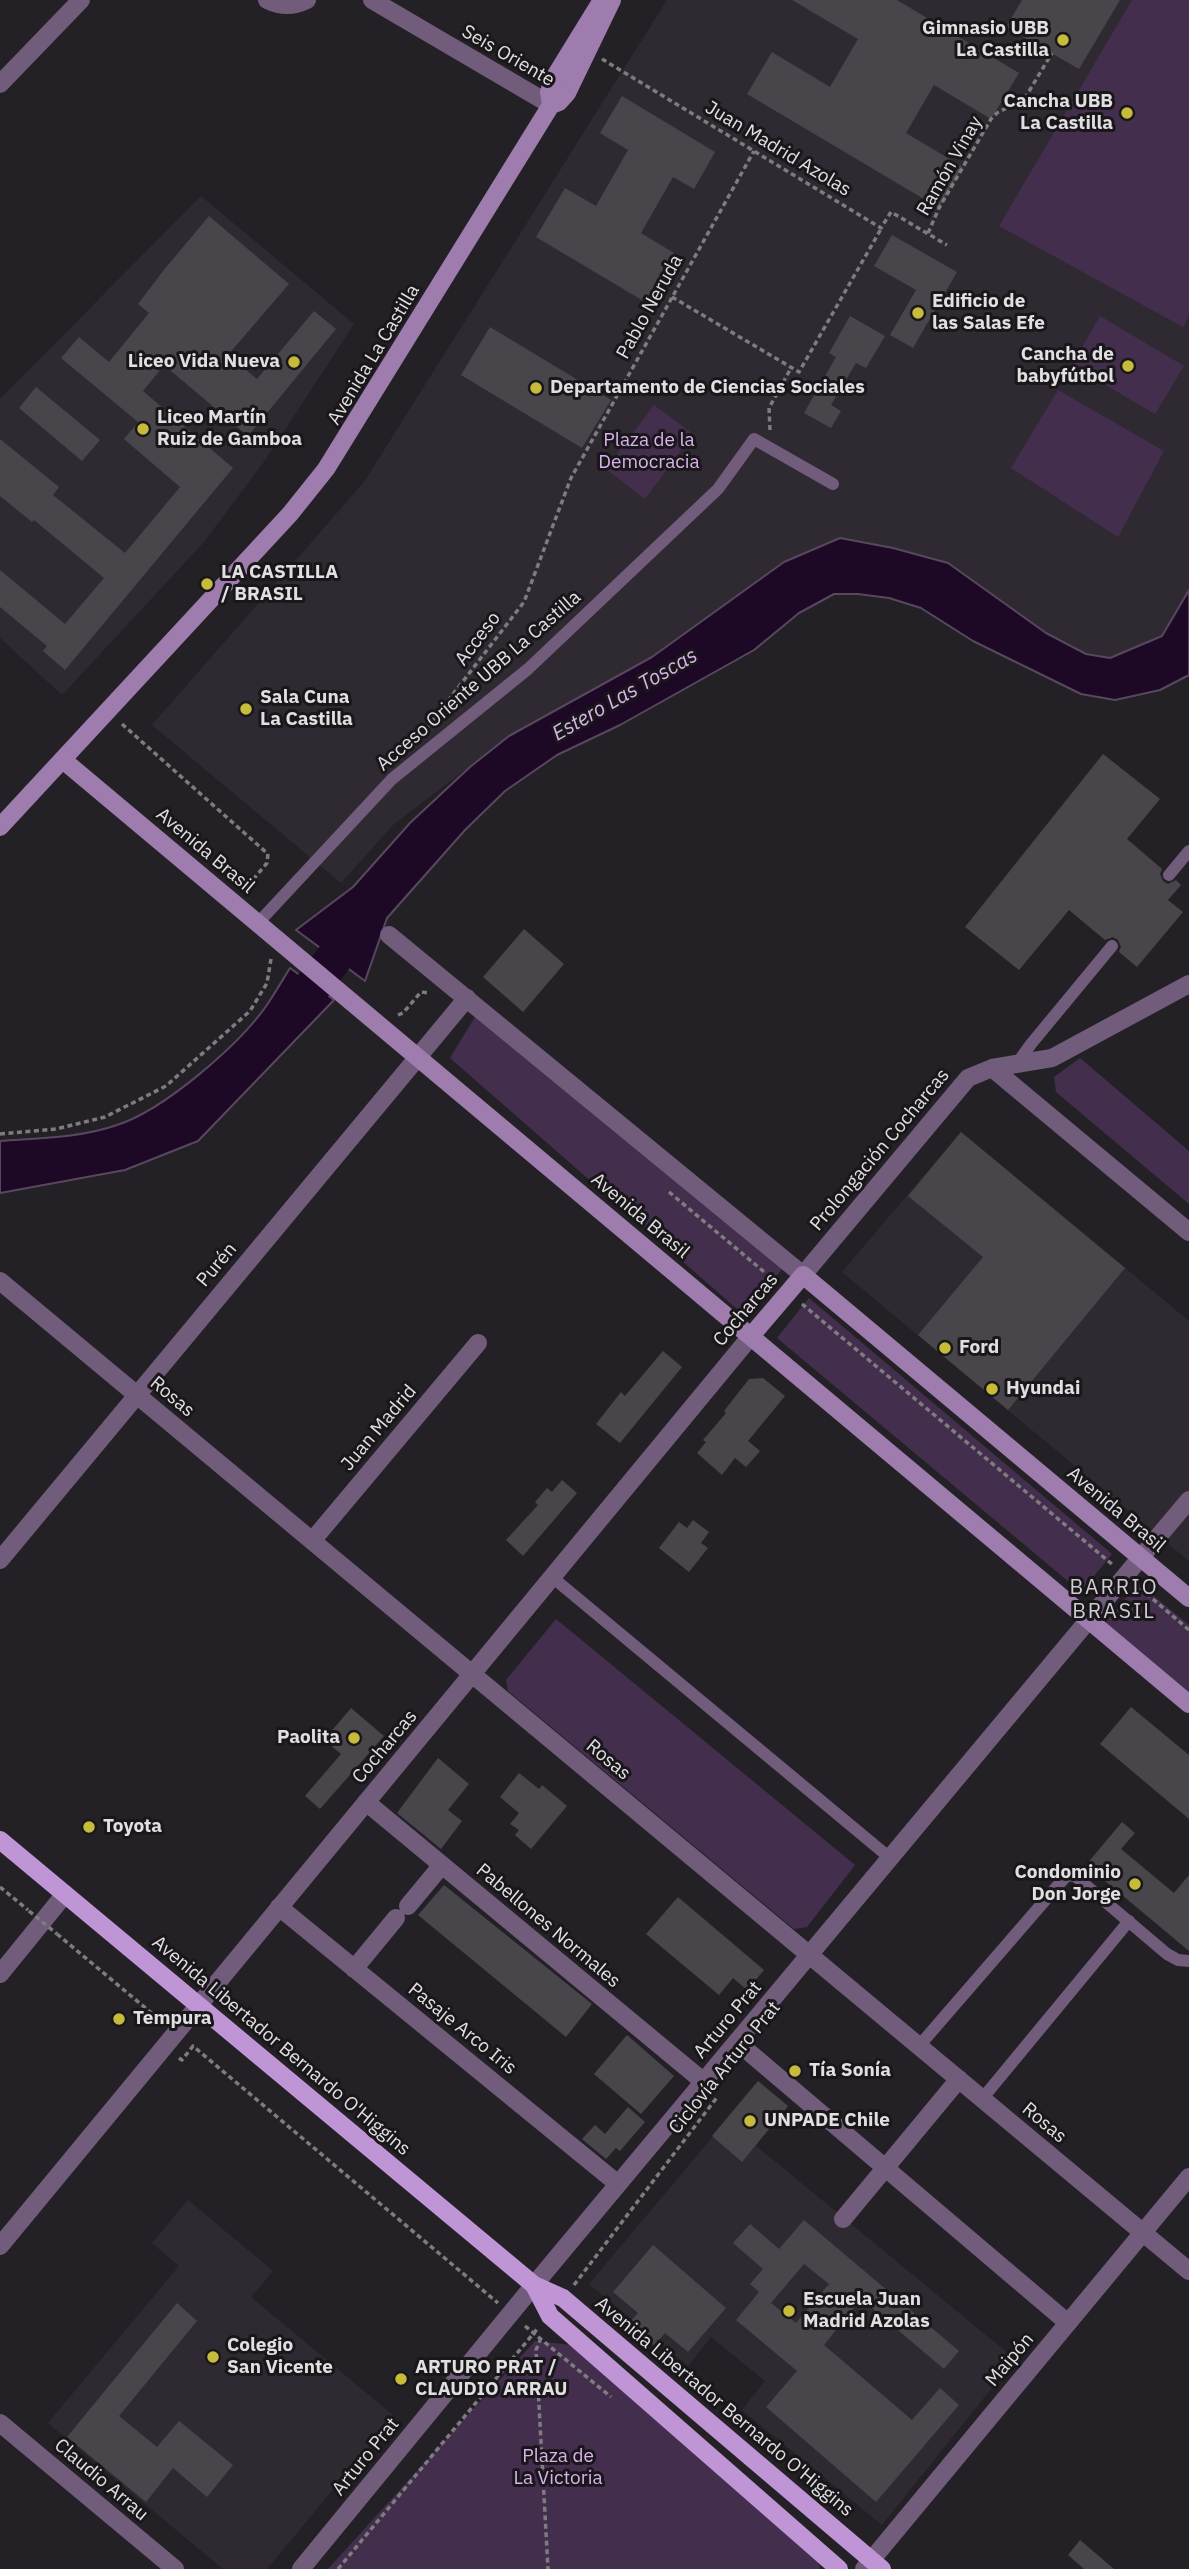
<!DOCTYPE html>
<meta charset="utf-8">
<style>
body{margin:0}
canvas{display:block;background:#232125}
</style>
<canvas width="1189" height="2569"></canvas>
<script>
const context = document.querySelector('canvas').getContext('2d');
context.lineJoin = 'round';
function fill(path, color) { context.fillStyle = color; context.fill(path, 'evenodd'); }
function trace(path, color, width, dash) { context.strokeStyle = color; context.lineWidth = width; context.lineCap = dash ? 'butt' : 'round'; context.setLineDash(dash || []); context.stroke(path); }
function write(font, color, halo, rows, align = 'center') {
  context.font = font + ' "IBM Plex Sans",sans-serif'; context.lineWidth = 6; context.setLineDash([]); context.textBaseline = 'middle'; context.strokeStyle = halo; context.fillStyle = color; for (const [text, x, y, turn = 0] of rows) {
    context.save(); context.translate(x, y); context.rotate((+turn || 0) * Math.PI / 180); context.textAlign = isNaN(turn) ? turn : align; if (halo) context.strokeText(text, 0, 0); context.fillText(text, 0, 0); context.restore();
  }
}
const built = new Path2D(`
 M667,0H1189V590L1162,636L1110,658L1060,649L893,548L652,657L509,736L393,825L341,883L152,725L364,482Z
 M201,196L354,324L266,459L204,542L62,695L0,638V399Z
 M961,1132L1189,1321V1561L842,1272Z
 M726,2121L1015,2359L882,2525L742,2410L765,2381L711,2337L688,2366L589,2284Z
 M188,2200L273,2271L251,2297L394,2416L267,2569H223L48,2423L179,2266L152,2243Z`);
const green = new Path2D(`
 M1132,0H1189V316L1183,327L999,226Z
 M1100,316L1184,366L1155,414L1072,365Z
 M1058,390L1164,451L1118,537L1011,468Z
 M654,405L693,434L645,499L606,469Z
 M475,1017L782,1269L745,1316L450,1058Z
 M1080,1058L1189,1151V1204L1056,1092L1054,1077Z
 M809,1298L1112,1554L1081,1592L777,1338Z
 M1138,1583L1189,1625V1699L1102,1627Z
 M556,1619L855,1865L807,1927L794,1929L508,1691L506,1680Z
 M535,2341L571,2345L818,2558L820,2569H328Z`);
const water = new Path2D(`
 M840,538L893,548L948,563L1046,633L1086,654L1110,658L1162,636L1189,590V675L1160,690L1115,700L1081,694L973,641L921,608L889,598L858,594H834L799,613L754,650L620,725L557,755L505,791L465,830L387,918L365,981L296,930L353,887L410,823L470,767L509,736L652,657L784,562Z
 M290,968L334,1000L198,1141L125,1170L0,1193V1141C39,1138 80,1138 117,1125C164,1110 239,1045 267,1005C275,993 282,981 290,968Z`);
const river = new Path2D(`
 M295,1009L364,919`);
const building = new Path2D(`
 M792,0H897L1019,73L991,119L934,85L906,133L963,167L939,208L747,94L772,52L830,87L858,39Z
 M1022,0H1120L1079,69L1006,27Z
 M622,96L715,152L694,189L673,177L641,233L674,253L645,302L536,237L565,188L596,206L628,150L600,133Z
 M209,216L289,284L228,355L257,379L314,311L336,329L248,436L164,365L143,391L233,468L65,670L43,651L47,646L0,607V570L65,624L104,578L34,520L32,522L0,496V439L59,487L53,495L125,553L180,487L124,439L138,422L61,358L79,337L109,362L149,313L138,304L163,271Z
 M892,235L957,272L913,348L890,335L916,290L874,266Z
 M850,316L885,336L866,368L856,363L831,405L841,411L831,428L804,413L836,357L829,353Z
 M490,327L611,400L582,448L461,375Z
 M36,387L100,440L82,461L19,408Z
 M1103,754L1160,799L1127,839L1162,869L1160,874L1163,881L1168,884L1176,880L1181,885L1168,900L1183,912L1137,967L1119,952L1121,947L1118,940L1113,937L1105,940L1069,910L1019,970L965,927Z
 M524,929L564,964L523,1012L483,977Z
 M961,1132L1125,1268L1008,1410L918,1335L983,1257L908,1196Z
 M663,1351L682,1367L620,1443L596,1424L621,1392L625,1396Z
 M763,1378L785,1396L748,1441L760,1451L746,1467L735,1458L722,1475L697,1453L706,1442L703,1440L726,1413L724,1411L749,1379Z
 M562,1480L577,1493L523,1556L506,1540L538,1505L535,1502L547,1488L552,1492Z
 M693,1520L709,1532L701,1543L708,1548L689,1572L659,1548L679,1522L687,1528Z
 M1131,1707L1189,1755V1819L1100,1744Z
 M351,1708L384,1736L320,1809L305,1796L341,1754L324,1740Z
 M438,1758L469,1784L448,1810L462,1821L441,1849L397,1813Z
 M519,1773L539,1789L542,1785L567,1806L531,1849L515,1835L519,1830L510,1824L519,1813L500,1797Z
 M1122,1822L1135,1833L1121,1849L1174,1893L1189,1875V1951L1086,1865Z
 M444,1885L592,2004L566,2037L418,1915Z
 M678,1897L764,1970L747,1990L733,1978L719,1995L646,1934Z
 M627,2035L674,2076L641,2114L594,2074Z
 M758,2081L788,2106L742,2162L712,2136Z
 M628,2107L645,2122L620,2151L616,2148L606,2159L582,2139L595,2125L605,2134Z
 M804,2220L959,2351L944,2369L861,2299L824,2345L912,2420L940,2388L959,2405L876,2502L766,2407L797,2371L736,2320L759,2292L750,2284L763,2269L733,2243L750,2224L779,2249ZM804,2264L829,2284L796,2323L771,2303Z
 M653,2245L726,2308L688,2352L665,2333L654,2346L628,2324L638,2313L613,2292Z
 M177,2303L197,2321L119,2416L157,2447L179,2421L233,2465L207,2497L173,2468L146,2502L67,2437Z
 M1080,2540L1114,2569H1084L1068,2555Z`);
const path = new Path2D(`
 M602,59L881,228L891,212L947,245
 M928,233L939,208L991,119L997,113L1025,98L1052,53
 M672,297L799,372L881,229
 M770,430L769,408L791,368
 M122,724L268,854L267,863L246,888
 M427,728L524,602L571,478L754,151
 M398,1015L403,1013L421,992L429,993
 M0,1134L56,1129L105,1117L166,1086L250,1011L267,983L271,959
 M669,1192L775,1281
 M802,1304L1113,1565
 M1140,1588L1189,1630
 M0,1887L28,1910
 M57,1934L161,2021
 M179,2058L182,2060L193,2046L498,2303
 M574,2285L718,2096
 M525,2326L611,2397
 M541,2338L536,2350L548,2569
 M338,2569L538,2328`);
const service = new Path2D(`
 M1169,875L1189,851
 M258,923L392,779L528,669L718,489L754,439L833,484
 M1016,1065L1031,1044L1112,946
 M552,1577L890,1858
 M919,2046L1067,1875L1075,1876L1167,1954L1178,1960L1189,1961
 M982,2099L1129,1921`);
const minor = new Path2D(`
 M267,0C281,7 293,7 307,0
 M372,0L551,105
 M0,84L81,0
 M389,935L803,1275L968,1078L992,1068L1052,1058L1189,984
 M992,1068L1189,1232
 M0,1281L1189,2271
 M312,1541L478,1343
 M1141,1557L1189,1500
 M0,1560L467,998
 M366,1802L704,2082
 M408,1906L442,1865
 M279,1907L618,2184
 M354,1969L396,1918
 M0,1974L65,1894
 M737,2042L1068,2323
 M843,2219L959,2079
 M0,2246L751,1336
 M0,2423L175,2569`);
const tertiary = new Path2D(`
 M301,2569L534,2285L1141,1557
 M864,2569L1189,2177`);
const secondary = new Path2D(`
 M551,105L549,92L554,78L602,0
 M63,760L1189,1704
 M0,827L290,514L326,469L551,105L559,102L567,93L612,0
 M751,1336L803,1275L1189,1598`);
const primary = new Path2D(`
 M0,1840L534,2285L563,2298L882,2569
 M534,2285L550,2316L839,2569`);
const pathBridge = new Path2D(`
 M29,1911L57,1934`);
const markers = [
 [1063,40,7,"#c7bb3c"],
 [1127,113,7,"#c7bb3c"],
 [918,313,7,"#c7bb3c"],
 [294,362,7,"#c7bb3c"],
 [1128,366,7,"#c7bb3c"],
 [536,388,7,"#c7bb3c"],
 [143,429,7,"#c7bb3c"],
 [207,584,7,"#c7bb3c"],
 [246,709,7,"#c7bb3c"],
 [945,1348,7,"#c7bb3c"],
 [992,1389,7,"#c7bb3c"],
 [354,1738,7,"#c7bb3c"],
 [89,1827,7,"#c7bb3c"],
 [1135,1884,7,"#c7bb3c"],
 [119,2019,7,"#c7bb3c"],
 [795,2071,7,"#c7bb3c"],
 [750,2121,7,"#c7bb3c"],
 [789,2311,7,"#c7bb3c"],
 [213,2357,7,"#c7bb3c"],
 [401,2379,7,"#c7bb3c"]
];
const poiNames = [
 ["Gimnasio UBB",1049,29,"right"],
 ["La Castilla",1049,51,"right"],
 ["Cancha UBB",1113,102,"right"],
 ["La Castilla",1113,124,"right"],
 ["Edificio de",932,302],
 ["las Salas Efe",932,324],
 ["Cancha de",1114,355,"right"],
 ["babyfútbol",1114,377,"right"],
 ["Liceo Vida Nueva",280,362,"right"],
 ["Departamento de Ciencias Sociales",550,388],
 ["Liceo Martín",157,418],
 ["Ruiz de Gamboa",157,440],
 ["LA CASTILLA",221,573],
 ["/ BRASIL",221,595],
 ["Sala Cuna",260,698],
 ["La Castilla",260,720],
 ["Ford",959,1348],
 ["Hyundai",1006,1389],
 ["Paolita",340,1738,"right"],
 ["Toyota",103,1827],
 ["Condominio",1121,1873,"right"],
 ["Don Jorge",1121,1895,"right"],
 ["Tempura",133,2019],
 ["Tía Sonía",809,2071],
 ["UNPADE Chile",764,2121],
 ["Escuela Juan",803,2300],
 ["Madrid Azolas",803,2322],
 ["Colegio",227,2346],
 ["San Vicente",227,2368],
 ["ARTURO PRAT /",415,2368],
 ["CLAUDIO ARRAU",415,2390]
];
const streetNames = [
 ["Seis Oriente",508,56,30],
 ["Juan Madrid Azolas",778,149,31],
 ["Ramón Vinay",950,166,-60],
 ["Pablo Neruda",650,307,-61],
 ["Avenida La Castilla",374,355,-59],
 ["Acceso",478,639,-53],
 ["Acceso Oriente UBB La Castilla",479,681,-41],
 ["Avenida Brasil",205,851,40],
 ["Prolongación Cocharcas",880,1150,-50],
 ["Avenida Brasil",640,1216,40],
 ["Purén",217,1265,-50],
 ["Cocharcas",746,1310,-50],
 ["Rosas",172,1397,40],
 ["Juan Madrid",379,1428,-50],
 ["Avenida Brasil",1116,1510,40],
 ["Cocharcas",385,1747,-50],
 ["Rosas",608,1760,40],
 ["Pabellones Normales",548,1926,40],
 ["Arturo Prat",728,2020,-50],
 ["Pasaje Arco Iris",462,2029,39],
 ["Avenida Libertador Bernardo O'Higgins",281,2046,40],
 ["Ciclovía Arturo Prat",725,2068,-51],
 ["Rosas",1044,2123,40],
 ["Maipón",1010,2360,-50],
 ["Avenida Libertador Bernardo O'Higgins",724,2407,40],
 ["Arturo Prat",366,2457,-51],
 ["Claudio Arrau",101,2480,40]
];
const parkNames = [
 ["Plaza de la",649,441],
 ["Democracia",649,463],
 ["Plaza de",558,2457],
 ["La Victoria",558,2479]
];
const waterNames = [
 ["Estero Las Toscas",625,695,-30]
];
const neighbourhoodNames = [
 ["BARRIO",1114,1588],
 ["BRASIL",1114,1612]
];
fill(built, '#2f2932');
fill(green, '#432f4d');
fill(water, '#1d0826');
trace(water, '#58485e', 2);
trace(river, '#1d0826', 37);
fill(building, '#49464b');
trace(path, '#7e7c7f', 3.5, [5, 3.5]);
trace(service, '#715c7b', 12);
trace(minor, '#715c7b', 18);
trace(tertiary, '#715c7b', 18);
trace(secondary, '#9e7cae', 18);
trace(primary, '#c095d6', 18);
trace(pathBridge, '#7e7c7f', 3.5, [5, 3.5]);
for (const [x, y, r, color] of markers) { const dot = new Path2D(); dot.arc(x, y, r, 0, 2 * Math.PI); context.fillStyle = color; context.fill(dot); trace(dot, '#1a171b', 2.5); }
write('bold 19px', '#e1dfe2', '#1a171b', poiNames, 'left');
write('19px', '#e1dfe2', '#1a171b', streetNames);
write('19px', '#d9b2ed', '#1a171b', parkNames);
write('italic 21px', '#d9b2ec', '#1a171b', waterNames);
context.letterSpacing = '2px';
write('21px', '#d0ccd2', '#1a171b', neighbourhoodNames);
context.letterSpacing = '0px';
</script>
